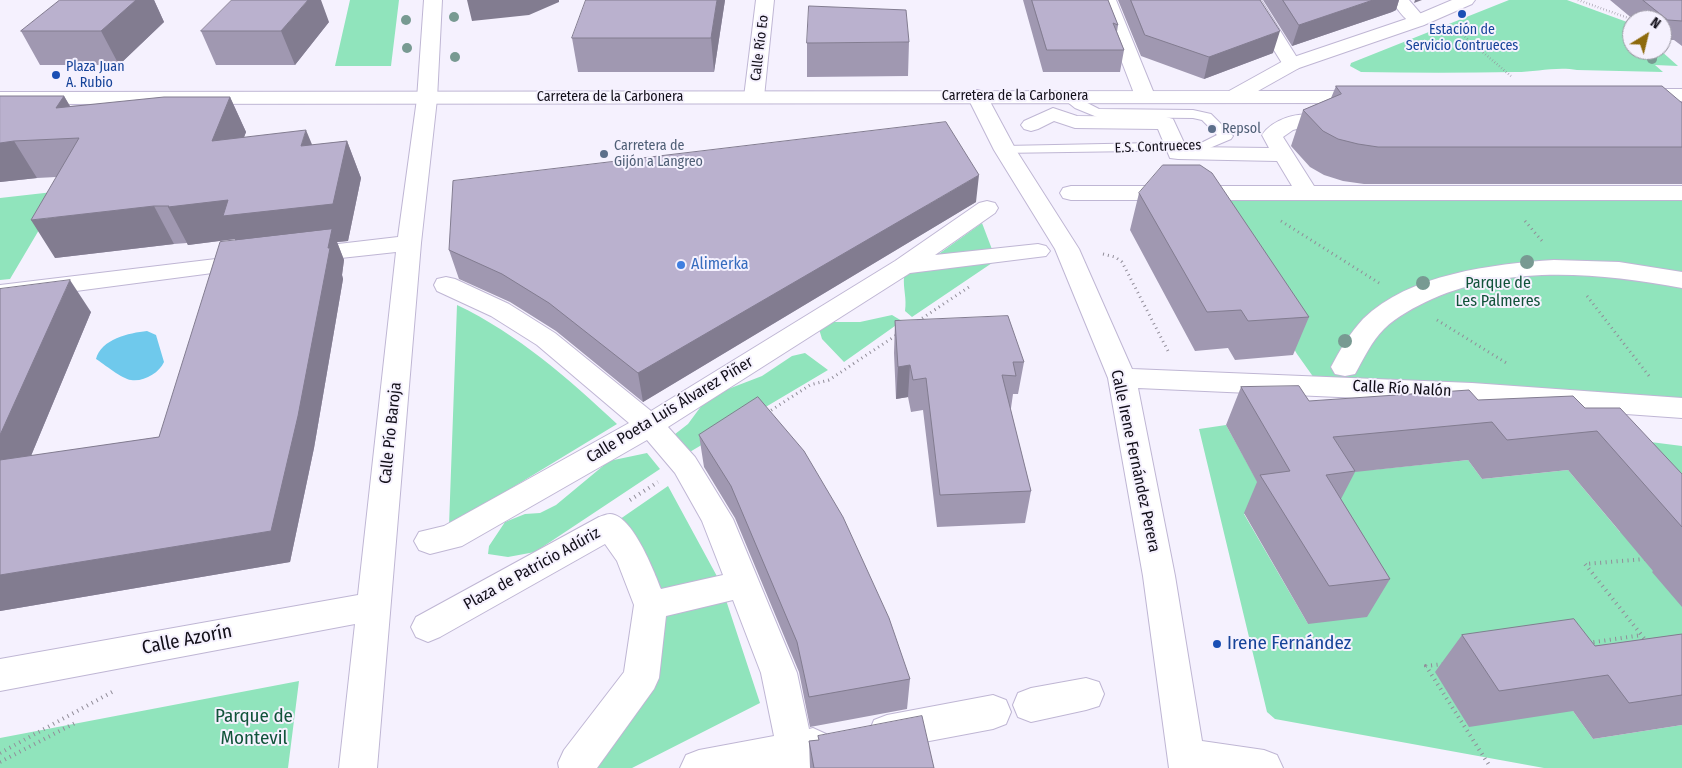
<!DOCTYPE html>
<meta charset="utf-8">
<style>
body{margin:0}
#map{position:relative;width:1682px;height:768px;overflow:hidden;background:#f5f1fe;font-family:"Fira Sans Condensed",sans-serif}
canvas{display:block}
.north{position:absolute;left:1622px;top:10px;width:50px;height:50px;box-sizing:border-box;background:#f5f1fe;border:1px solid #9a97a2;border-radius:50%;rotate:36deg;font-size:14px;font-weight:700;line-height:20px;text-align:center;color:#120f19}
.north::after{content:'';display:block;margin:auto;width:18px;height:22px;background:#8e6a0d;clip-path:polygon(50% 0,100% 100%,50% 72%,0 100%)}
</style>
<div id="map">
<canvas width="1682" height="768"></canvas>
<div class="north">N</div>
</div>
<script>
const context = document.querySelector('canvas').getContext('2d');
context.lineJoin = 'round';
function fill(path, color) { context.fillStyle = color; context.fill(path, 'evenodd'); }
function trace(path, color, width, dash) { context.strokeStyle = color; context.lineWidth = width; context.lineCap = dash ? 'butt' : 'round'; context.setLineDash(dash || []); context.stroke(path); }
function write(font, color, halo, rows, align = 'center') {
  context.font = font + ' "Fira Sans Condensed",sans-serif'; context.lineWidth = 4; context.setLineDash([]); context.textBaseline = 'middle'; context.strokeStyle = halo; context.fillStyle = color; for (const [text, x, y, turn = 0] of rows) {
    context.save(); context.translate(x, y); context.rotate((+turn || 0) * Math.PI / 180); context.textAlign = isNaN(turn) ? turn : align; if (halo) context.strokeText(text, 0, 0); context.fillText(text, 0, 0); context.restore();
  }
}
const green = new Path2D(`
 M350,0H399L391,66H335Z
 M1509,0H1567L1627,22L1632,27V50H1660L1678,66L1655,65L1663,72L1577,70C1558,66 1535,72 1516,72C1464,73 1413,73 1361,72L1350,66L1351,63Z
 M62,191L10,279L0,280V198Z
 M1200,193H1682V408L1319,385L1297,354Z
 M982,223L993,252L933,258Z
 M992,263L912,317L905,311C907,298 903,289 904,277L910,272L918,269Z
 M457,305C518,334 569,379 617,424L449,526Z
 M892,315L902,321L844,362L822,339L819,329L827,322H860Z
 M805,353L828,370L683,456L670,438L688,424L702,405L723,391L762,376L792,356Z
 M1226,425L1273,510L1244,514L1308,624L1283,425L1371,470L1468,460L1482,479L1568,470L1620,532L1611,437L1682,446V695L1573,711L1593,739L1682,725V768H1544L1275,719L1267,712L1199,429Z
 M647,453L660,469L535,552L508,557L488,554L489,546L505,522L525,514L540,513L556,505L609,461Z
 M668,486L719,580L647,595L610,526Z
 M724,594L760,703L632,768H593L658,615Z
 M299,681L288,768H0V738Z`);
const water = new Path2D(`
 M147,331L156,335L164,362C159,373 144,382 131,380C122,379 104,364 96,359C101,339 129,333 147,331Z`);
const pathFar2 = new Path2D(`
 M1578,0L1634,20
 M1458,31L1512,77`);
const pathFar1 = new Path2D(`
 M1281,221L1379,283
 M1525,221L1542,241
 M1103,254L1115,257L1122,262L1168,351
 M1587,296L1649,376
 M1437,320L1508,364
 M918,321L969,287
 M767,413L810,385L829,380L898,334`);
const path = new Path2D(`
 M630,500L658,482
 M1645,559L1585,564L1647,642
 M1588,643L1642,635
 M1443,664L1426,666L1489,765
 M0,753L114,691
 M0,762L75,723`);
const lane = new Path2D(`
 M1066,92L1099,109L1193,110L1211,114L1233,136L1231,139L1205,150L1000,153L998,150L1000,147L1005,146L1203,142L1217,135L1202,120L1193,118L1097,117L1075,108L1060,96L1062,93Z`);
const street = new Path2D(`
 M424,0H442L437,99L421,243L377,768H339L355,624L0,691V659L358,595L396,252L304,262L296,260L292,255L296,250L304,248L398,237L417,99Z
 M756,0H774L764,97L761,101L754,103L747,101L744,97Z
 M1098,0H1116L1155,96L1152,100L1145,102L1138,100L1135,96Z
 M1243,0H1261L1301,64L1299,68L1292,70L1285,68Z
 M1391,0H1409L1427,21L1424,25C1409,28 1399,11 1391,0Z
 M977,90L984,92L987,96L1016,150L1079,249L1132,369L1472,383L1682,398V418L1472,403L1138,388L1175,576L1202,741L1264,750L1277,755L1283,768H1169L1143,576L1108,378L1055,249L994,150L967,96L970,92Z
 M1053,108L1077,116L1166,117L1173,119L1186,147L1269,148L1262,135C1272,120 1298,111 1315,116L1318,120L1315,124L1293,130L1283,137L1314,186H1682V200H1071L1063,198L1060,193L1063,188L1071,186H1292L1277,161L1178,159L1170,158L1158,129L1075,128L1054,121L1038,129L1031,131L1024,129L1021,125L1024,121Z
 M987,201L995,203L998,208L995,213L935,255L1038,244L1046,246L1050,251L1046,256L910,273L668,427L695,457L733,519L797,673L809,729L813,728L826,734L832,746L826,758L817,762L818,768H680L686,755L699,750L774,736L761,673L733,600L666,616L659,678L654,689L597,768H559L558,763L564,750L624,672L634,605L617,561L605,544L440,637L428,642L416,637L411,627L416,617L599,517C602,516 607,514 610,514C632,514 654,571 661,589L723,575L702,521L675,473L647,440L462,546L430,554L419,550L414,541L419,532L444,526L629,423L537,345L491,316L437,291L434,285L437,279L446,277L455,279L509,304L555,333L651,411L895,261L979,203Z
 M249,255L258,257L261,262L258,267L0,301V285Z
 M1554,260L1619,262L1682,272V288C1599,273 1511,264 1432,299C1415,307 1397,316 1384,329C1371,342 1364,358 1355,374L1345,376L1335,374L1331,367C1340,350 1350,333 1363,319C1409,274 1493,264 1554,260Z
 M1086,678L1099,682L1104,694L1099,706L1086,710L1031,722L1018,717L1013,705L1018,693L1031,688Z
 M993,695L1006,700L1011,712L1006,724L993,729L887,749L874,744L869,732L874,720L887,715Z`);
const secondary = new Path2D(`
 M1452,0H1475L1472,4L1424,25L1299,68L1258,91H1368L1375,93L1378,97L1375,101L1368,103L0,104V92L1229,91L1285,60L1412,17Z
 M1636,89H1682V101H1636L1629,99L1626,95L1629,91Z`);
const trees = [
 [454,17,5],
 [406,20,5],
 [407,48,5],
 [455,57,5],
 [1652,59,5],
 [1527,262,7],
 [1423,283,7],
 [1345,341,7]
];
const wall = new Path2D(`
 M60,0H154L164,22L119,65H40L21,31Z
 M725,0L714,72H578L572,38Z
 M1023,0H1108L1118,25L1117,32L1124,50L1120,72H1043Z
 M1118,0H1260L1273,53L1204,79L1141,56Z
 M1263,0H1399L1396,10L1392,12L1292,46Z
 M1610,0H1682V46L1674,40H1662V20H1634Z
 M329,22L295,65H216L201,31Z
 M909,42L908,76L807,77V43Z
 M1336,86L1682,103V184H1364L1343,181L1324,175L1310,167L1291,146L1303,110L1331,98Z
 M0,96H64L70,106L230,97L246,132L244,137L312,145L347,141L361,178L348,241L337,242L344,260L342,275L343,279L314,448L290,562L0,611V289L91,312L31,456L159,437L235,241V239L188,245L187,243L174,244L55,258L56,177L37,178L0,182Z
 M1139,193L1309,317L1293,355L1235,360L1228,348L1195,351L1130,230Z
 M976,202L643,402L556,331L510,302L459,279L449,250Z
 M895,321L1024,362L1018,394H1013L1011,408H1010L1031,491L1025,523L937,527L923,410L911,412L908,397L896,399L894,353Z
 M1241,387L1309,401L1478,400L1585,408L1682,474V607L1652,572L1653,571L1568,470L1482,479L1468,460L1355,472L1341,499L1390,579L1367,617L1308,624L1244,513L1257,482L1226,425Z
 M699,435L910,679L907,709L810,727L799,672L735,518L704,467Z
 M1682,634V725L1593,739L1573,711L1469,727L1435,672L1462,635L1595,646Z
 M809,741L934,768H810Z`);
const shadedWall = new Path2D(`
 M136,0H154L164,22L119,65L101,31Z
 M308,0H321L329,22L295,65L281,31Z
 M467,0H559V2L529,15L472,21Z
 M717,0H725L714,72L711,38Z
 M1373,0H1399L1396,10L1392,12L1292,46L1299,25Z
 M1415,0H1422L1414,3Z
 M1280,31L1273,53L1204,79L1209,57Z
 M64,96L84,131L56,108Z
 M230,97L246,132L229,177L212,141Z
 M306,130L321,166L301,146Z
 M14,141L37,178L0,182V143Z
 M347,141L361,178L348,241L337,242L344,260L342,275L343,279L314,448L290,562L0,611V575L271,531L328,248L242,254L235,239L188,245L168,207Z
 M979,175L976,202L643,402L638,373Z
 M154,206L174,244L55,258L31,220Z
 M70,280L91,312L15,494L0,477V435Z
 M910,365L908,397L896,399L898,367Z`);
const building = new Path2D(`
 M60,0H136L101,31H21Z
 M232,0H308L281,31H201Z
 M586,0H717L711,38H572Z
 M1032,0H1108L1118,25L1113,23L1124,50H1047Z
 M1131,0H1260L1280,31L1209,57L1145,35Z
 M1283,0H1373L1299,25Z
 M1643,0H1682V21L1668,20Z
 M809,6L906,10L909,42L807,43Z
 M1336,86H1662L1682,103V147H1378L1358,144L1338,139L1323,131L1303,110L1341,94Z
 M0,96H64L56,108L164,97H230L212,141L306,130L301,146L347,141L333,204L223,216L228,200L168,207L169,206H154L31,220L79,138L14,141L0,143Z
 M946,122L979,175L638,373L549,303L502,274L449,250L453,181Z
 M1163,165H1200L1212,173L1309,317L1248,321L1241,310L1207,312L1139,193Z
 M332,229L328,248H330L298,416L271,531L0,575V460L159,437L220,242Z
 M70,280L0,435V289Z
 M1008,316L1024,362H1013L1016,376L1002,375L1031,491L940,495L926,378L913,380L910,365L898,367L895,321Z
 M1299,386L1309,401L1469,390L1478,400L1573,396L1585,408H1620L1682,474V527L1597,431L1507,440L1492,422L1333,437L1355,471L1326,475L1390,579L1329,586L1260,475L1290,471L1241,387Z
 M758,397L804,451L843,517L889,618L910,679L809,697L797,642L731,486L699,435Z
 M1574,619L1595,646L1682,634V695L1629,703L1608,675L1499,691L1462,635Z
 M922,716L934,768H814L809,741L819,740L818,736Z`);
const markers = [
 [1462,14,5,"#1a4fb4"],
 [56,75,5,"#1a4fb4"],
 [1212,129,5,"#5c6f8a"],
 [604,154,5,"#5c6f8a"],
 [681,265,5,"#3f7fe0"],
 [1217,644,5,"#1a4fb4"]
];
const farTransitnames = [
 ["Estación de",1462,30],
 ["Servicio Contrueces",1462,46],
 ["Plaza Juan",66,67,"left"],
 ["A. Rubio",66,83,"left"]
];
const farStreetnames = [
 ["Calle Río Eo",760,48,-83],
 ["Carretera de la Carbonera",1015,96],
 ["Carretera de la Carbonera",610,97],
 ["E.S. Contrueces",1158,147,-2]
];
const farServicenames = [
 ["Repsol",1222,129],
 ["Carretera de",614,146],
 ["Gijón a Langreo",614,162]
];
const shopNames = [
 ["Alimerka",691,265]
];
const parkNames = [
 ["Parque de",1498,284],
 ["Les Palmeres",1498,302]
];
const streetNames = [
 ["Calle Río Nalón",1402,389,3],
 ["Calle Poeta Luis Álvarez Piñer",670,410,-31],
 ["Calle Pío Baroja",391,433,-84],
 ["Calle Irene Fernández Perera",1135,461,78],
 ["Plaza de Patricio Adúriz",532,569,-29]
];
const nearStreetnames = [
 ["Calle Azorín",187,640,-11]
];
const nearTransitnames = [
 ["Irene Fernández",1227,644]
];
const nearParknames = [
 ["Parque de",254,717],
 ["Montevil",254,739]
];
fill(green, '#90e4bc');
fill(water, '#6fc9ec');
trace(lane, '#bfb6d4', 2);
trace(street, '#bfb6d4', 2);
trace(secondary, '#bfb6d4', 2);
trace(pathFar2, '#918d99', 2.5, [0.5, 2.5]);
trace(pathFar1, '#918d99', 3, [1, 4]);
trace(path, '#918d99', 4, [1, 4.5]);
fill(lane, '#fff');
fill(street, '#fff');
fill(secondary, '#fff');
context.fillStyle = '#789a92';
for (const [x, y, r] of trees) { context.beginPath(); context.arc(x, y, r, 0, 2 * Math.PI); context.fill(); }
fill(wall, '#a098b1');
fill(shadedWall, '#827c90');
fill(building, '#bab1ce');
trace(building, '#827c90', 1);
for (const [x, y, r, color] of markers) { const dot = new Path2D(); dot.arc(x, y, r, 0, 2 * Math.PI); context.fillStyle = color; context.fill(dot); trace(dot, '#f5f1fe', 2); }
write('14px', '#164399', '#f5f1fe', farTransitnames);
write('14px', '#120f19', '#f5f1fe', farStreetnames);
write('14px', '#4e5e75', '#f5f1fe', farServicenames, 'left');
write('16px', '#366cbe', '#f5f1fe', shopNames, 'left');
write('16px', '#11533a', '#f5f1fe', parkNames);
write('16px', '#120f19', '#f5f1fe', streetNames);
write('19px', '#120f19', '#f5f1fe', nearStreetnames);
write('19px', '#164399', '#f5f1fe', nearTransitnames, 'left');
write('19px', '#11533a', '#f5f1fe', nearParknames);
</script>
